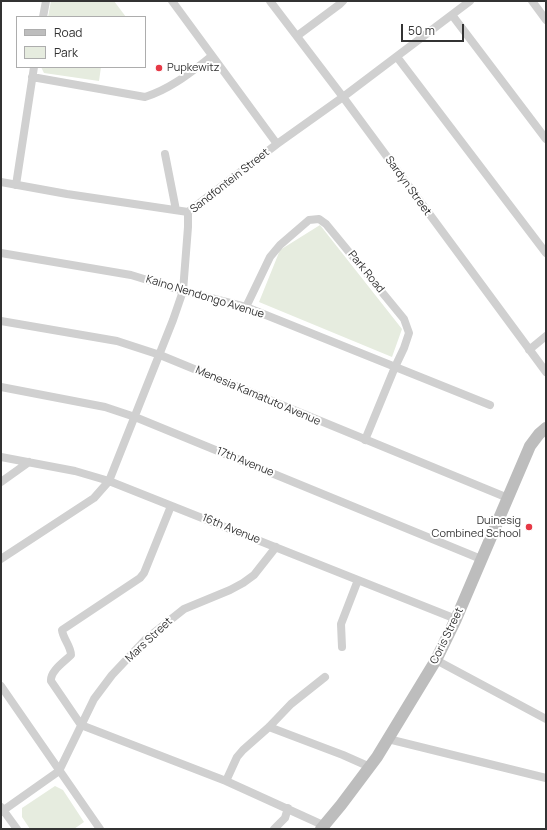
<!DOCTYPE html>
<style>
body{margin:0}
#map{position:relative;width:547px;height:830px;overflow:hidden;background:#fff;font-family:Manrope,sans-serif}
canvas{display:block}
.frame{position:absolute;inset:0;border:2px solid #333;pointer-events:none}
.legend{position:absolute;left:16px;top:16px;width:130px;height:52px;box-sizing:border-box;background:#fff;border:1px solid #adadad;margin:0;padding:5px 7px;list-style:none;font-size:12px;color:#333}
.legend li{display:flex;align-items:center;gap:8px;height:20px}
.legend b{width:20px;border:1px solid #adadad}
.scale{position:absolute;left:401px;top:24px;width:63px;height:18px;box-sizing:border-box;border:2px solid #333;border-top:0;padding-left:5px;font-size:12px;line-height:14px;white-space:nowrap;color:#333;-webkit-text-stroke:3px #fff;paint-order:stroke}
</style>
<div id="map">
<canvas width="547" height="830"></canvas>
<div class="frame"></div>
<ul class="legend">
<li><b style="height:5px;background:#bdbdbd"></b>Road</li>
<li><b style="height:11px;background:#e6ecdf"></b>Park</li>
</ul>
<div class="scale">50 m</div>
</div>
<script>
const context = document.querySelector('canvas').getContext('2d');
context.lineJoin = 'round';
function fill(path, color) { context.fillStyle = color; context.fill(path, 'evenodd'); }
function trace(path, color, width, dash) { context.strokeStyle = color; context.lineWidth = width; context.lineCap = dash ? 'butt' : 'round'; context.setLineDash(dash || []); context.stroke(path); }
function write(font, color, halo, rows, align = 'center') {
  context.font = font + ' Manrope,sans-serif'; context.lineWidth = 4; context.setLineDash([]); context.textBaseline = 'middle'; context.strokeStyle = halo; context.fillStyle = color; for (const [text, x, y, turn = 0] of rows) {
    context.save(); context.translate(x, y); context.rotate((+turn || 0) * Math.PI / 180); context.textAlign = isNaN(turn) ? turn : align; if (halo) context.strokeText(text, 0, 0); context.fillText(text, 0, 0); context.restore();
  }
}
const green = new Path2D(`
 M51,1H114L126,17H48Z
 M41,67H101L99,81L44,73Z
 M320,225L402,329L392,357L259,302L280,250Z
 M55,786L63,790L84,822L74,829H30L22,817V808Z`);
const street = new Path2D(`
 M172,1L277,144
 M270,1L343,97L546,372
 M532,1L546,20
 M452,15L546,139
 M43,17L46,1
 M297,36L340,4L343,1
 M397,57L546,253
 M32,77L145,97C171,89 191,72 212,56
 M165,154L176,210
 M1,182L67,194L188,212
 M16,185L34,67
 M188,212L277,144L343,97L470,1
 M1,253L131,275L183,291L246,307L490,405
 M246,307L270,257L280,245L309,220L319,219L326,224L404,319L409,333L404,348L395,367L365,440
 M1,321L117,341L160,355L508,498
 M529,350L546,336
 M1,387L105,407L135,417L481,559
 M1,457L75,471L109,481L456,619
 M1,482L29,462
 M171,506L144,573L140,578L62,630C63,639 71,646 71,655C64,662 50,671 51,681L81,725L226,781L325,826V828
 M1,559L94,498L109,481L173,320L183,291L188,227V212
 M342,647L341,624L358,580
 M436,660L546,719
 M1,686L100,829
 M269,727L343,755L370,767
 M388,739L546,778
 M226,781L237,757L243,750L269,727L291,704L325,677
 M1,807L17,829
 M1,812L59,771L94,699L112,675L145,640L184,609L230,590L243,583L254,575L276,547
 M274,829L285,818L288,808`);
const secondary = new Path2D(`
 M321,829L341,805L377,757L436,660L456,619L530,446L539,434L546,428`);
const markers = [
 [159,68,4,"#e63946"],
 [529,527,4,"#e63946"]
];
const poiNames = [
 ["Pupkewitz",167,68],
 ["Duinesig",521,521,"right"],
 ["Combined School",521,534,"right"]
];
const streetNames = [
 ["Sandfontein Street",230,181,-38],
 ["Sardyn Street",408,186,54],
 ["Park Road",366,272,51],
 ["Kaino Nendongo Avenue",205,297,17],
 ["Menesia Kamatuto Avenue",258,396,23],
 ["17th Avenue",245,462,22],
 ["16th Avenue",231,529,22],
 ["Coris Street",447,636,-64],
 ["Mars Street",149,640,-43]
];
fill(green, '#e6ecdf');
trace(street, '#d0d0d0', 8);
trace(secondary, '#bdbdbd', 12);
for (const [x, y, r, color] of markers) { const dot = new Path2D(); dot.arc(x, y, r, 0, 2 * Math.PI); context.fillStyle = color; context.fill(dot); trace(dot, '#fff', 1.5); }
write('11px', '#333', '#fff', poiNames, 'left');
write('11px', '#333', '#fff', streetNames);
</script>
